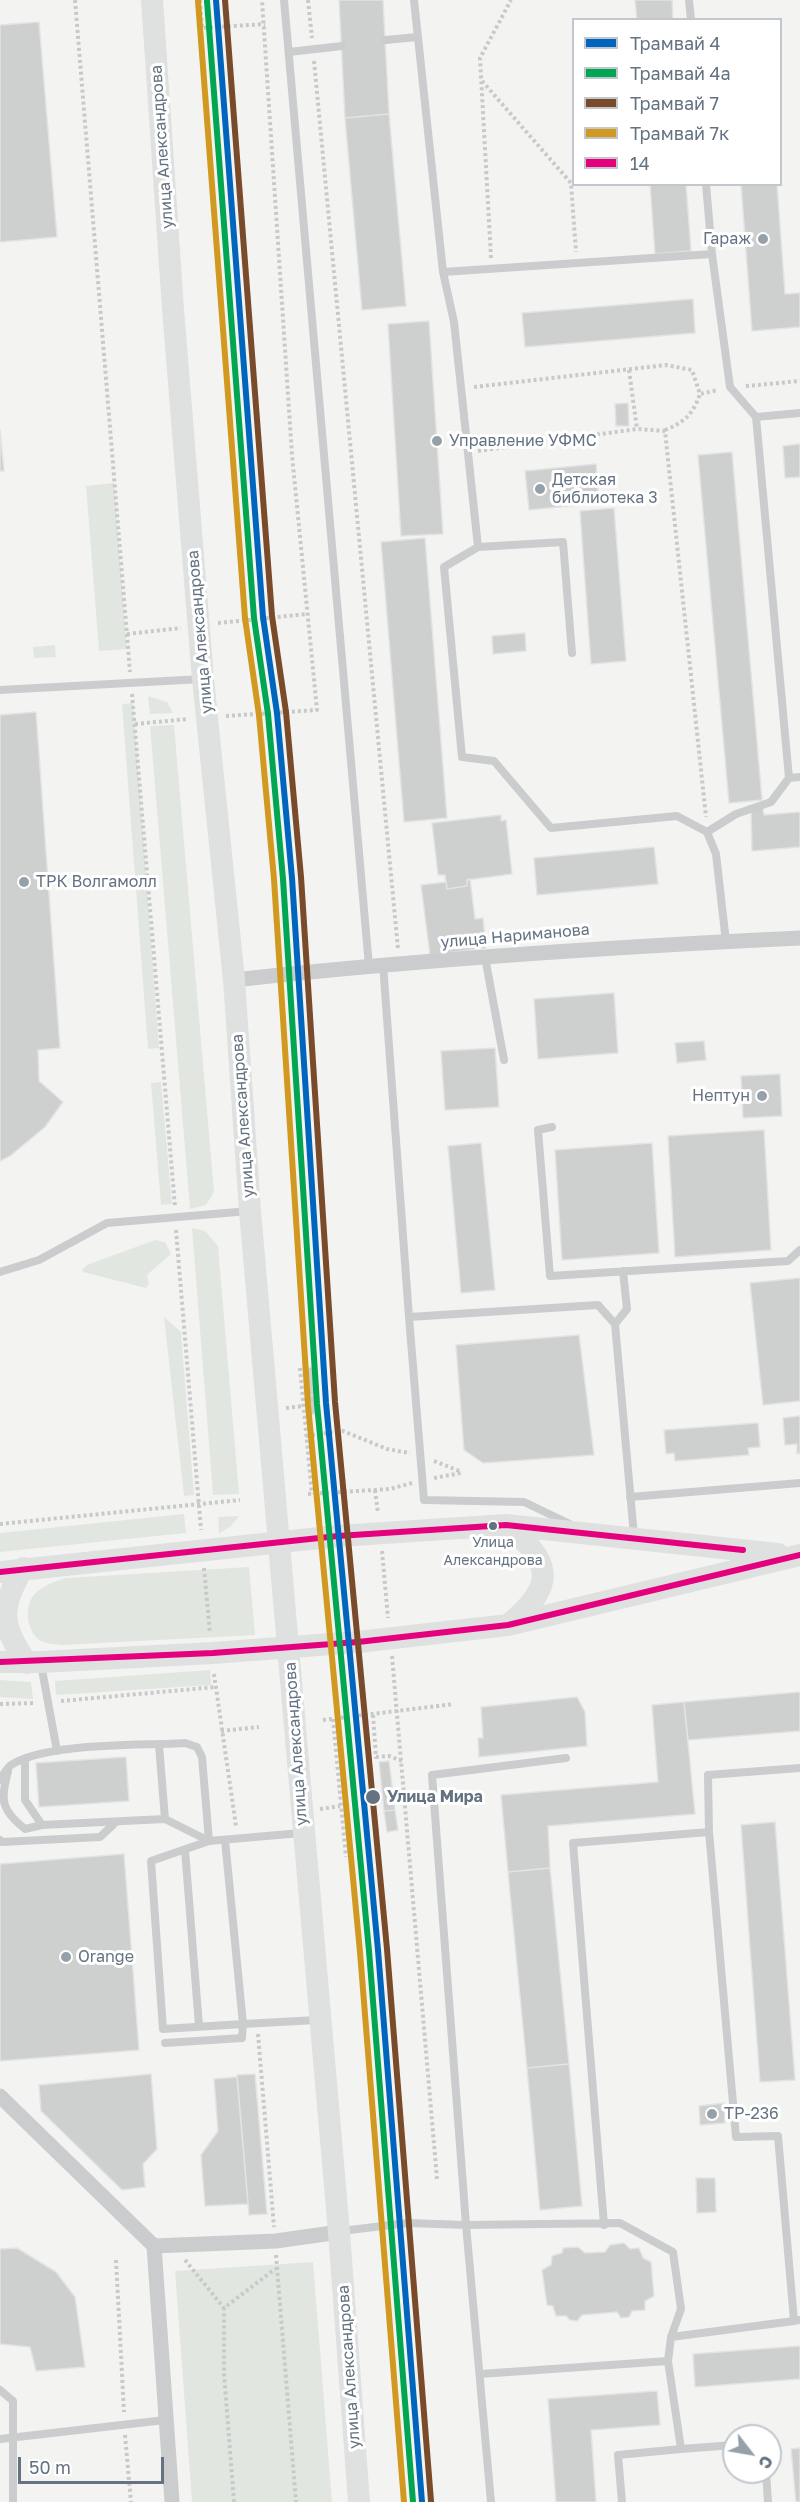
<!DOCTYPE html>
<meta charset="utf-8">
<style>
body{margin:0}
#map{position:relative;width:800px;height:2502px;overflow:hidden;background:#f3f4f2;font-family:"Golos Text",sans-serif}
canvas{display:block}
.legend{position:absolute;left:572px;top:18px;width:210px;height:168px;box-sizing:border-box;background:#fff;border:2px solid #c1c7cd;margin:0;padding:8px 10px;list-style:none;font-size:18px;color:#647281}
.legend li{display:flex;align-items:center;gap:12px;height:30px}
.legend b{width:30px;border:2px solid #c1c7cd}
.north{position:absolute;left:722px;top:2424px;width:60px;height:60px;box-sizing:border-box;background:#fff;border:2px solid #c1c7cd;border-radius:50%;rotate:121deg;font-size:16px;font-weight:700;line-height:24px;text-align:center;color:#647281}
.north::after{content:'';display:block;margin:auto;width:21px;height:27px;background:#96a0a9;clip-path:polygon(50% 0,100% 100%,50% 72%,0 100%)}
.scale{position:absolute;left:18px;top:2457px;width:146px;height:27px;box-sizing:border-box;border:3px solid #647281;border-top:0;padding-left:8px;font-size:18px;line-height:21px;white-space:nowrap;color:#647281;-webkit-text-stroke:4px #fff;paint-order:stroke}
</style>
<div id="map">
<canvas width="800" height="2502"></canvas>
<ul class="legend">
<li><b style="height:8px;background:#0065bd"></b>Трамвай 4</li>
<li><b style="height:8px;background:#00a651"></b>Трамвай 4а</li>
<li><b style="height:8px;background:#7a4b2a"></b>Трамвай 7</li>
<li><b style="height:8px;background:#d29920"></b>Трамвай 7к</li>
<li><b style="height:8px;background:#e5007d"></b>14</li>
</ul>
<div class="north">С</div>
<div class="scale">50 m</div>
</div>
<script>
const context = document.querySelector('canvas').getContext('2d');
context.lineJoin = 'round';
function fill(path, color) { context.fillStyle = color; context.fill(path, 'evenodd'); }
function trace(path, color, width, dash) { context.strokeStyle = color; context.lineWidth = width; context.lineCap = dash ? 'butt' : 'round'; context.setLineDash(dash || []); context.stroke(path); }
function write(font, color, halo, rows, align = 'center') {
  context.font = font + ' "Golos Text",sans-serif'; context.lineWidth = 6; context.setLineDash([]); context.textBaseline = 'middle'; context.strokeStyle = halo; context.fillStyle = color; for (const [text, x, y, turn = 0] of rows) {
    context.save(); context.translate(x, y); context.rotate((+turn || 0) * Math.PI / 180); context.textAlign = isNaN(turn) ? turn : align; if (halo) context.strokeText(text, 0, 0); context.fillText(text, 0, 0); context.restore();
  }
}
const green = new Path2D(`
 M114,483L127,649L99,651L86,486Z
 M55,645L56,657L34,658L33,647Z
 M148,696L167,702L173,713L150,714Z
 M133,703L159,1048L148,1049L122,704Z
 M174,725L214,1192L206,1205L190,1209L150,726Z
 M161,1082L172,1204L161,1205L151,1083Z
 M192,1228L205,1231L218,1246L239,1494L213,1495Z
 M155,1240L165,1242L171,1254L147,1275L149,1284L146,1288L83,1272L82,1270L87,1265Z
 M164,1317L181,1332L194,1495L184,1496Z
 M184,1514L186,1533L0,1552V1533Z
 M239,1516L231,1526L219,1534L218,1517Z
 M249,1567L255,1635L62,1645C57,1644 49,1644 43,1642C28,1636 23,1609 33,1596C41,1586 54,1582 66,1578Z
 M210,1670L211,1685L56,1695L55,1681Z
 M0,1680L31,1682L33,1699L0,1697Z
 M313,2262L332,2502H192L175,2271Z`);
const building = new Path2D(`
 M339,0H383L389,114L345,118Z
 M635,0H672L673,20H637Z
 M39,22L57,237L0,242V25Z
 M389,114L406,306L362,310L345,118Z
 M650,184H686L691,251L655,254Z
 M741,184H777L785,294L800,293V327L752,331Z
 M693,299L695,333L525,347L522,313Z
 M429,321L443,534L401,536L388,324Z
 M628,403L629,426H616L615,404Z
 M0,430L4,471H0Z
 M800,444V477L785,478L783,446Z
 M732,452L762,800L729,803L698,455Z
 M596,464L599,503L529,510L525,471Z
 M614,508L626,661L591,664L580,511Z
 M425,538L447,818L404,822L381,542Z
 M525,633L526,651L493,654L492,636Z
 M36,712L60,1048L38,1050L39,1081L63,1102L45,1127L10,1156L0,1161V715Z
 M763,808L764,815L800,812V847L752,851L751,811Z
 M501,815V821L506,820L512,874L467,880V886L447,889L445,875H438L432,823Z
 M654,847L658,884L537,895L534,858Z
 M470,879L475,919L483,918L486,948L430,955L421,885L446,882L447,889L467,886V880Z
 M614,993L618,1053L538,1059L534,999Z
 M704,1041L706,1060L677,1063L675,1043Z
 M495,1048L499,1107L445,1110L441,1051Z
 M780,1074L782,1116L743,1118L741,1076Z
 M764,1130L771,1250L675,1257L668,1136Z
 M481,1143L495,1290L461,1293L448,1146Z
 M652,1143L659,1253L562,1260L555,1150Z
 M800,1278V1401L763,1405L750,1283Z
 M579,1335L594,1455L483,1463L464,1450L456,1345Z
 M314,1367L316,1395L306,1396L303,1368Z
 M316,1395L318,1414L308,1415L306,1396Z
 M800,1416V1453L797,1454V1444L785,1445L783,1418Z
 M758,1423L760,1447L748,1448L749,1455L675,1461L674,1453L666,1454L664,1430Z
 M800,1692V1731L688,1740L684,1702Z
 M577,1697L585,1712L587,1746L479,1757L478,1738H483L481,1707Z
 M684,1702L695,1814L548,1826L550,1868L508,1872L501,1795L658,1782L652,1705Z
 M126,1757L129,1801L39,1807L36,1763Z
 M389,1761L395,1810L384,1811L379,1762Z
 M395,1810L398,1830L387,1832L384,1811Z
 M775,1822L795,2080L760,2082L741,1825Z
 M124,1854L139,2050L0,2061V1864Z
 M550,1868L569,2064L527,2068L508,1872Z
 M569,2064L582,2206L540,2210L527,2068Z
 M151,2074L157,2149L143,2164L145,2187L122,2190L41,2111L39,2085Z
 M255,2074L267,2214L249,2215L237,2075Z
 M237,2077L248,2204L205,2206L201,2155L218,2131L214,2079Z
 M724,2103L725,2123L700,2125L699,2106Z
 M696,2178H715L716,2212L697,2213Z
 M624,2243L630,2249L639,2248L643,2258L651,2262L654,2296L645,2301V2310L632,2311L629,2317L621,2318L617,2312L582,2315L577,2321L570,2320L566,2316H556L553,2306L547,2305L542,2270L551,2265L552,2256L562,2253L563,2248L578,2247L585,2253L605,2252L610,2245Z
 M17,2248L56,2272L75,2297L85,2367L36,2371L30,2347L0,2344V2249Z
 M800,2346V2379L695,2387L693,2354Z
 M657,2391L660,2425L591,2430L596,2502H556L548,2399Z
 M800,2448V2502H796L791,2449Z`);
const path = new Path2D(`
 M75,0L130,672
 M200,0L202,28L265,24
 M308,0L312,38
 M314,61L398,949
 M482,81L571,183L576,252
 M491,258L480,58L511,0
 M629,370L637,429
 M746,386L800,381
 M474,387L666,365L692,370L700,394L718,390
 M665,430C685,422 693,414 700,394
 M478,451L637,429L665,431L706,817
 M218,623L307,614
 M127,634L181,628
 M132,694L175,1207
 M226,716L317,710L292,455L262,0
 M135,724L188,719
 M176,1230L201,1530
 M300,1368L312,1494
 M286,1408L304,1406
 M306,1436L343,1431L387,1449L410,1453
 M434,1461L462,1472
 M434,1478L461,1473
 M375,1490L378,1513
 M308,1494L390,1489L412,1483
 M0,1524L240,1500
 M382,1551L388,1618
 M204,1568L210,1633
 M392,1656L437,2179
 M214,1674L236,1826
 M61,1701L216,1687
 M0,1704L36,1703
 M373,1715L376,1757L389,1756L402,1761
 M333,1719L346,1857
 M323,1720L454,1704
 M221,1731L259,1727
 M320,1809L340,1806
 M258,2034L274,2227
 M276,2255L296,2502
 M116,2260L124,2412
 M185,2260L224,2308
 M125,2435L131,2502
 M234,2502L224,2373V2308L275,2269`);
const lane = new Path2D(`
 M284,0L369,966
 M414,0L443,272L454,322L478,547L444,567L462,757L494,761L551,828L677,816L707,832L716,854L726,942
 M689,0L691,20
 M386,40L417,37
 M289,52L342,46
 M706,184L712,254
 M443,272L712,254L730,387L756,417L800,413
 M756,417L789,778L800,777
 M478,547L563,542L572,653
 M0,690L202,679
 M707,832L736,814L771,802L789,778
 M485,957L504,1060
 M383,964L409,1317
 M552,1127L538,1130L550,1276L788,1261L800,1250
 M0,1272L39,1260L107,1223L249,1211
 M615,1324L627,1309L623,1271
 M630,1497L800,1483
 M570,1524L524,1502L424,1500L409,1317L598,1305L615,1324L634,1536
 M41,1664L57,1751
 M25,1759V1800L42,1825
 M800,1768L708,1775L709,1832L736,2137L778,2136L794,2321L800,2320
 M8,1771C1,1800 0,1809 25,1829L42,1825L165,1819L159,1745
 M0,1780C3,1775 7,1768 11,1765C47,1742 141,1746 185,1743L197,1747L202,1757L209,1841
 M165,1819L209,1841
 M0,1840L2,1842L100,1837L115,1823
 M225,1840L243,2024L317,2020
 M185,1850L199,2026
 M165,2043L242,2038L243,2024L163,2029L151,1861L209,1841L301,1833
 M604,2225L573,1843L709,1832
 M341,2231L408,2223L466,2225L620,2223L673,2252L681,2309L671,2337L668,2361L480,2374
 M671,2337L794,2321
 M0,2390L13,2401V2502
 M0,2439L165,2420
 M681,2449L734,2445
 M766,2472L768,2502
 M491,2502L466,2225L432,1775L566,1758
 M622,2502L618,2455L681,2449L668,2361`);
const street = new Path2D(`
 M234,980C422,959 611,947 800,938
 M0,2096L154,2246L172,2502
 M154,2246L276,2241L339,2232`);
const secondary = new Path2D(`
 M152,0L173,309L203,679L234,980L250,1211L339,2232L359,2502
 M506,1525C552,1561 557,1585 509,1624
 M23,1568C0,1608 0,1625 27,1663
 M0,1572L338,1536L506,1525L778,1554
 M0,1662H41L213,1653L358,1642L508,1625L800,1555`);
const bus1 = new Path2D(`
 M0,1572L338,1536L506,1525L743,1550
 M0,1662L213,1653L358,1642L508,1625L800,1555`);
const tram1 = new Path2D(`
 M216,0L263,617L277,713L292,878L326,1403L378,1950L422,2502`);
const tram2 = new Path2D(`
 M207,1L254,618L268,714L283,879L317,1404L369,1951L413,2502`);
const tram3 = new Path2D(`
 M225,0L272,616L286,712L301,877L335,1402L387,1949L431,2501`);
const tram4 = new Path2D(`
 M198,1L245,618L259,715L274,879L308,1405L360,1952L404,2502`);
const markers = [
 [763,239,6,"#96a0a9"],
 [437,441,6,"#96a0a9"],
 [540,489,6,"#96a0a9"],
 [24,882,6,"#96a0a9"],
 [762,1096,6,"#96a0a9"],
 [493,1526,5,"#647281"],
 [373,1797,8,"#647281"],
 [66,1957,6,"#96a0a9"],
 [712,2114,6,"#96a0a9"]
];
const busNames = [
 ["Улица",493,1543],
 ["Александрова",493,1561]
];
const streetNames = [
 ["улица Александрова",162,147,-94],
 ["улица Александрова",200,632,-95],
 ["улица Нариманова",515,936,-5],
 ["улица Александрова",243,1116,-94],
 ["улица Александрова",296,1744,-94],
 ["улица Александрова",349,2367,-94]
];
const poiNames = [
 ["Гараж",751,239,"right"],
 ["Управление УФМС",449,441],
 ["Детская",552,480],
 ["библиотека 3",552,498],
 ["ТРК Волгамолл",36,882],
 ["Нептун",750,1096,"right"],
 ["Orange",78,1957],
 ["ТР-236",724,2114]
];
const stopNames = [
 ["Улица Мира",387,1797]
];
fill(green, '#e2e6e0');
fill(building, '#cecfcf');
trace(building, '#e2e3e2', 1.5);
trace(path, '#c8caca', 4, [3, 3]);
trace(lane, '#cbcccd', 8);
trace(street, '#cbcccd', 15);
trace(secondary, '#dfe0e0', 22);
trace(bus1, '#e5007d', 6);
trace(tram1, '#0065bd', 6);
trace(tram2, '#00a651', 6);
trace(tram3, '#7a4b2a', 6);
trace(tram4, '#d29920', 6);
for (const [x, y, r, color] of markers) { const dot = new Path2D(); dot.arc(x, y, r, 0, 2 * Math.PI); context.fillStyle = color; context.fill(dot); trace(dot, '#fff', 2); }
write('14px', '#647281', '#fff', busNames);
write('16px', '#647281', '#fff', streetNames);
write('16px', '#647281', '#fff', poiNames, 'left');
write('bold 16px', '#647281', '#fff', stopNames, 'left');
</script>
